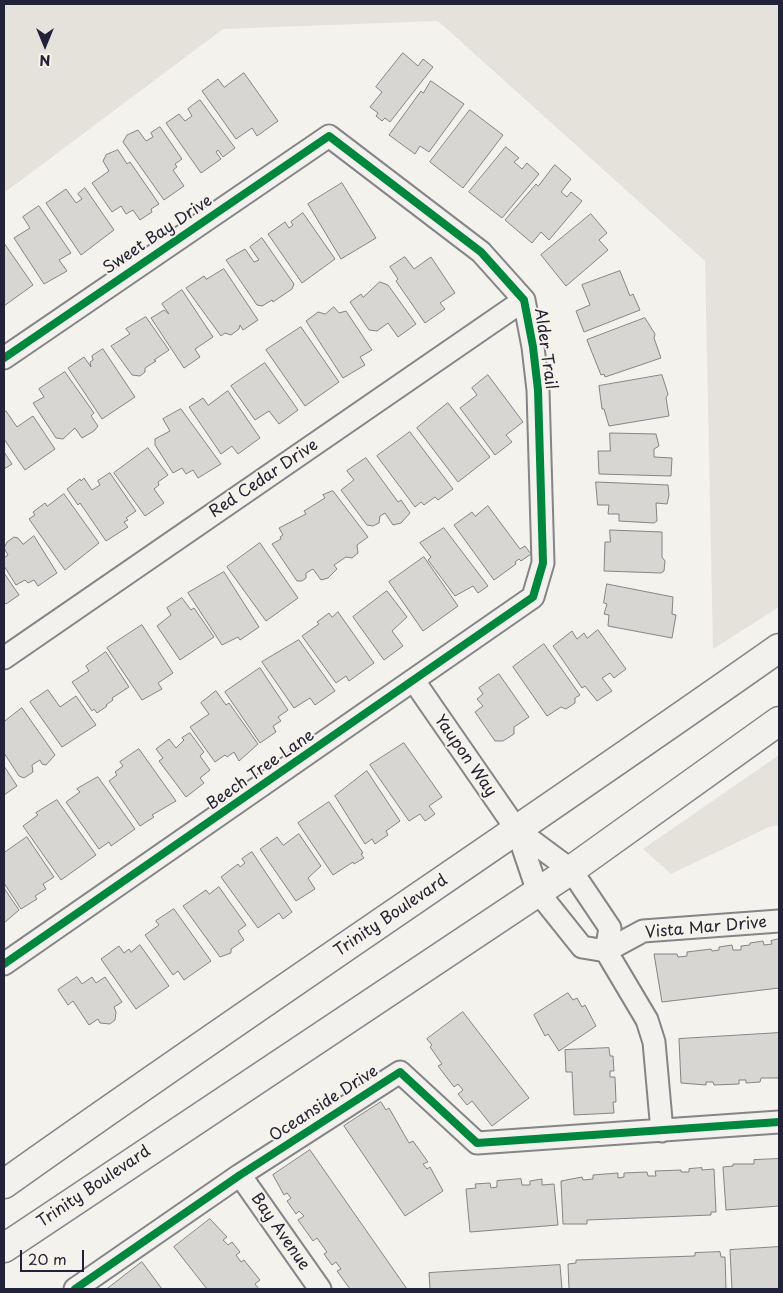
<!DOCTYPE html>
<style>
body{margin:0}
#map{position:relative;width:783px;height:1293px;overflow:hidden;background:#f4f2ec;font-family:"Playpen Sans",sans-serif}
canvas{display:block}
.frame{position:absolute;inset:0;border:5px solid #22223b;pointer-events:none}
.north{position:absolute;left:20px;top:20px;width:50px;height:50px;-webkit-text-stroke:4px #f7f3e8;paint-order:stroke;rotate:180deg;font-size:14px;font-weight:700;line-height:20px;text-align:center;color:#22223b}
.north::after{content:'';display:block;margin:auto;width:18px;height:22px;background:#22223b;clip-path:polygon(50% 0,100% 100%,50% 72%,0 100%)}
.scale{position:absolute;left:20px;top:1250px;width:64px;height:22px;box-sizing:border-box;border:2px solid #22223b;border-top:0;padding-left:6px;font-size:15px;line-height:18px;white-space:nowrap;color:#22223b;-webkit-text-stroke:4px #f7f3e8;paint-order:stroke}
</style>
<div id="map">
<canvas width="783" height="1293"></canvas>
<div class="frame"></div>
<div class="north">N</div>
<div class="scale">20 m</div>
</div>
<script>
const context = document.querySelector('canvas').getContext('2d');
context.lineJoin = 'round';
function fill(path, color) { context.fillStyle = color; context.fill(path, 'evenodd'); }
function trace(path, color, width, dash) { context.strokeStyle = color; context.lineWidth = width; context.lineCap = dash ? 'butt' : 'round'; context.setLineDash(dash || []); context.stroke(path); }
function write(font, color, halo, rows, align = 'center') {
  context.font = font + ' "Playpen Sans",sans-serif'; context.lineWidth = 4; context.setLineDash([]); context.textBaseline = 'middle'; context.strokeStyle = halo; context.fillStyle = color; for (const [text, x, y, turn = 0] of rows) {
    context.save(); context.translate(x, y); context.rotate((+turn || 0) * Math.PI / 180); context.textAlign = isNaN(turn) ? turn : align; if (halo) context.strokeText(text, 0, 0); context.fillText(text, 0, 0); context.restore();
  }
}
const built = new Path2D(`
 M4,4H779V607L713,649L705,261L438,21L223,29L4,193Z
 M779,755V825L769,827L671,874L643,849Z`);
const building = new Path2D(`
 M403,53L418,66L423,59L433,67L390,122L385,118L382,121L376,116L378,113L370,107L382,92L376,87Z
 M244,73L278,121L257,136L252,128L236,139L202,91L218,79L224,87Z
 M431,81L464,104L429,152L420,146L415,154L389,135L421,91L423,93Z
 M200,100L235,148L223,157L218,150L216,152L221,159L201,173L166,123L179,114L185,121L192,116L188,109Z
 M470,110L503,135L463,188L430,162Z
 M160,127L182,159L175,164L177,167L173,170L184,186L164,200L123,142L127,135L138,130L146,141L153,137L151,133Z
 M506,147L519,158L514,162L522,169L527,163L539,174L502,218L469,192Z
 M118,150L127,164L130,162L159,204L151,209L152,212L140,220L133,210L126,214L121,206L112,212L92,183L109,171L103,161L106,155Z
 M555,165L571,179L561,192L567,197L571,192L582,201L549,240L541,232L532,243L505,220L536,184L538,186Z
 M342,183L376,238L341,259L308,204Z
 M85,188L114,230L81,255L46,203L66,189L76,203L82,199L78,194Z
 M39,206L71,253L59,260L67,271L44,284L14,238L30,228L23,217Z
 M303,213L335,259L302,283L268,234L285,222L289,228L293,225L291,222Z
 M591,214L607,233L599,240L608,250L566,286L541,255Z
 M262,238L294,284L292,289L273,302L272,300L262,306L257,305L226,260L245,249L254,262L259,260L250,247Z
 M4,243L33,285L4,306Z
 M405,257L414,269L431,257L455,293L440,303L445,309L425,323L396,281L398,279L390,267Z
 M224,269L258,320L243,330L240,325L239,329L231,335L225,333L221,336L186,288L204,276L206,279Z
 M620,271L630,296L633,294L640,310L584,332L576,311L590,305L582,285Z
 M380,282L388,285L416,324L398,337L388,323L377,331L369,330L350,302L361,294L363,297Z
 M182,290L213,337L195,349L200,357L184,368L151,318L164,310L169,314L162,304Z
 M334,307L339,313L346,311L372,350L360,357L365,365L343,378L306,321L318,312L325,314Z
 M146,317L169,350L154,360L156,361L145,368V372L140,376L132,375L111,346L130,334L126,329Z
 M645,318L655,334L654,338L661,358L605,377L604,374L601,375L587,340Z
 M301,327L339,382L305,406L266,350Z
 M103,349L135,397L102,419L68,368L84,357L91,367L90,362L93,360L92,356Z
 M265,363L298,410L279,424L269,411L255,420L231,386Z
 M65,372L94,413L91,416L98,426L94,431L82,438L75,428L63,439L56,438L33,403L44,397L39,389Z
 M488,375L523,422L506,435L512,442L495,455L460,408L477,395L472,388Z
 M662,375L668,394L666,398L669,416L609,426L604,409H602L599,386Z
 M228,391L260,438L238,454L232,446L221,454L189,407L203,398L208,405Z
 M448,403L490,457L458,482L417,428Z
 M181,409L221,464L198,478L193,470L186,474L182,468L173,473L155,445V439L170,431L163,419Z
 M6,411L17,427L33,416L55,449L25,470L4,439V413Z
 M410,432L453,489L438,500L435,497L424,505L421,502L415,507L377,456Z
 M610,433L656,434L659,446L654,449V457L672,458L671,476L599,474L598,451H610Z
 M148,448L168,475L158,482L159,485L154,489L164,503L145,516L114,473Z
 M4,452L12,464L4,469Z
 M366,458L398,502L401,500L410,513L401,523L393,525L385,513L380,516L379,523L373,526L367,525L341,490L354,480L347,471Z
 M110,473L136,511L126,518L128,520L124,522L128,527L106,541L80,503L78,505L67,489L80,479L81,481L84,478L92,490L100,485L98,481Z
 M596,482L668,485L669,495L667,504L656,503L657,521L654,523L619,521V514H608L609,505H598Z
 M333,491L368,537L357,545L358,553L352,558L346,557L334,565L337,569L328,578L321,580L313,569L306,573V578L302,581H297L272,544L281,539L280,537L283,535L279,528L306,514L304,511L325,498L323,495Z
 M64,494L99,543L65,570L29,519L35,515L33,512L45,503L47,506Z
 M488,506L520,549L525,546L531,554L521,561L519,559L515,562L516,564L494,580L454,525L472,512L475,516Z
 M444,528L488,586L478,593L473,586L455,596L428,560L431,557L420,543Z
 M610,530L662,532V557L665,561L664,571L661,573L604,571L605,542H610Z
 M34,536L57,573L38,586L34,580L28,583L25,580L16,585L4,566V558L8,555L4,548L7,542L14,537L18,538L23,544Z
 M260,543L298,598L266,621L227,567Z
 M424,557L458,606L423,631L389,582Z
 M224,572L259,627L240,640L238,637L222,645L188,593Z
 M4,573L19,595L6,604L4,602Z
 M607,584L673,597L672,614L676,615L672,638L608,626L609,615L604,614L607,604L604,603Z
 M387,591L407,617L392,631L403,646L384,660L353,617Z
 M182,598L191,610L194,608L214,637L180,660L157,626L171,615L167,608Z
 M338,612L374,663L349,681L346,676L336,683L302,636L319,624L317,622L329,613L332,617Z
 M142,625L173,673L158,683L162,689L142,700L107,648Z
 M598,630L626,669L614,678L610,673L602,678L612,691L597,701L585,686L582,688L553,646L572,631L577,639L584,633L587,638Z
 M299,640L335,691L315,705L310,698L294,708L262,662Z
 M544,644L580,695L575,698V703L566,709L561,707L547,716L513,667Z
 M106,652L129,687L112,698L113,700L106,705L107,706L97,713L94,709L92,711L72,682L89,671L86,666Z
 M260,668L288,710L278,717L281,721L273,726L276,732L260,743L225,692Z
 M499,674L529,717L514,727V734L503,741H495L475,712L483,706L477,699L483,694L479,688Z
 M48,690L60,707L76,696L96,725L62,747L30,702Z
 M216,691L226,705L229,703L258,744L239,761L234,752L227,757L225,755L215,762L190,727L209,714L201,703Z
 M22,708L55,755L46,765L42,764L40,760L32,765L33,772L24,778L19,776L4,753V722Z
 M190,733L204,752L200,756L210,770L200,778L204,783L186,797L159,761L163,758L156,749L169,739L176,748L184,740L182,738Z
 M404,743L442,797L429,806L435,814L425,821L420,814L409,821L370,765Z
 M139,749L176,801L152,815L154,817L140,826L109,781L117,775L115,772L123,766L120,762Z
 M4,766L17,786L4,795Z
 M367,771L400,821L386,831L388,835L375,844L372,839L365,844L335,796Z
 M98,777L135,829L111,846L109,842L99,849L66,802L80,792L77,789Z
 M57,800L96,855L61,880L23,826L38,815L36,813Z
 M329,802L363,853L361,854L364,858L354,864L353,862L333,875L298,823Z
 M299,834L321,866L308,878L315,889L296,901L260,849L277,837L283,845Z
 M27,837L54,877L43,884L46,889L35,896L37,899L21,909L4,883V853Z
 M252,852L292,912L283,919L279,913L258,928L221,877L238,864L240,867L245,863L242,859Z
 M219,887L246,925L238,931L244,940L231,949V953L220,957L183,906L206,890L209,894Z
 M4,888L19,910L4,923Z
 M174,909L211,961L184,980L178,971L173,975L145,935L159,925L156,921Z
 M779,939V988L662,1002L654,954H677L678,957L687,956V952L711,949L712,951L719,950V947L732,945L733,950H741V946L750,945V943L763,941L764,945L772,944L771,941Z
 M140,945L169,986L136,1009L101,959L119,946L124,953L129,949L131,952Z
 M77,977L82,984L92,977L96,983L105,977L122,1002L114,1007L116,1012L115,1020L110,1024L100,1023L98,1019L89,1025L73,1001L68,1005L58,990Z
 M568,993L573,1000L577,998L582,1007L585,1005L596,1026L559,1051L548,1034L545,1036L534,1015Z
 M463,1012L529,1098L492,1126L472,1101L467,1105L458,1094L463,1090L458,1084L454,1087L438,1066L442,1064L430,1047L432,1045L427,1039Z
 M779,1033V1078H761L760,1082L746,1083V1080H739V1084L714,1085L713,1082H706V1085L681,1083L679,1039Z
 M609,1048L610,1056H613L614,1071H610V1077H615L616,1102H613L614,1113L574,1115L572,1072H566L565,1050Z
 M381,1102L386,1110L389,1108L409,1143L413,1141L428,1162L423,1164L427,1169L430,1167L443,1191L405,1216L344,1126Z
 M310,1150L407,1289H350L337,1271L341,1269L336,1262L332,1265L324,1254L327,1252L317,1238L313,1241L298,1220L304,1216L299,1211L296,1214L287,1201L291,1198L287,1193L284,1195L273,1175Z
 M779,1159V1206L726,1210L723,1167L733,1166V1164H754V1160Z
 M702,1168V1170L714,1169L716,1212H711V1215L587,1220V1224H563L561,1181L582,1177L583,1180L593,1179V1175L618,1173V1178L624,1177V1173L647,1172L648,1176H656L655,1171L681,1170V1172H689V1169Z
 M521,1179L522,1185H530V1181L542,1179V1185L554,1184L558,1225L470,1232L466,1189L476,1188L475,1184L490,1183L491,1188L497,1187V1181Z
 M210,1219L227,1237L223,1240L228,1245L232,1242L240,1252L236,1255L241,1262L244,1260L260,1280L255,1284L259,1289H207L174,1247Z
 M779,1247V1289H732L730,1250Z
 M720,1252L721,1257H725L726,1289H569L568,1264L576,1263V1260L695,1256V1253Z
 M142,1262L162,1289H107Z
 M560,1265L562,1289H430L429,1273Z`);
const minor = new Path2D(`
 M4,358L329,136L481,252L524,300L533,347L538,390L543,563L533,597L4,964
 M4,658L524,300
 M414,681L517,830L538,892L582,947L606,951
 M517,830L571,870L610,928L606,951L647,1020L654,1042L662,1131
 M606,951L643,931L779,921
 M240,1175L320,1289
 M75,1289L240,1175L400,1072L477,1143L779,1122`);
const major = new Path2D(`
 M4,1184C260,1002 522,829 779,648
 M4,1248L571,870L779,721`);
const cycleway = new Path2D(`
 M4,358L329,136L481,252L524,300L533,347L538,390L543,563L533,597L4,964
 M75,1289L240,1175L400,1072L477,1143L779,1122`);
const streetNames = [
 ["Sweet Bay Drive",158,235,-34],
 ["Alder Trail",545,349,82],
 ["Red Cedar Drive",264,479,-34],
 ["Yaupon Way",465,756,55],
 ["Beech Tree Lane",261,770,-35],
 ["Trinity Boulevard",391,916,-34],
 ["Vista Mar Drive",706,928,-5],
 ["Oceanside Drive",324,1104,-33],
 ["Trinity Boulevard",94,1187,-34],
 ["Bay Avenue",280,1232,55]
];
fill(built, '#e5e2dc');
fill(building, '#d7d6d3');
trace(building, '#858486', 1);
trace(minor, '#858486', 25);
trace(major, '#858486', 31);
trace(minor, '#f2f1ed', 21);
trace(major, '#f2f1ed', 28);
trace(cycleway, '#00873e', 8);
write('16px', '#22223b', '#f7f3e8', streetNames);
</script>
